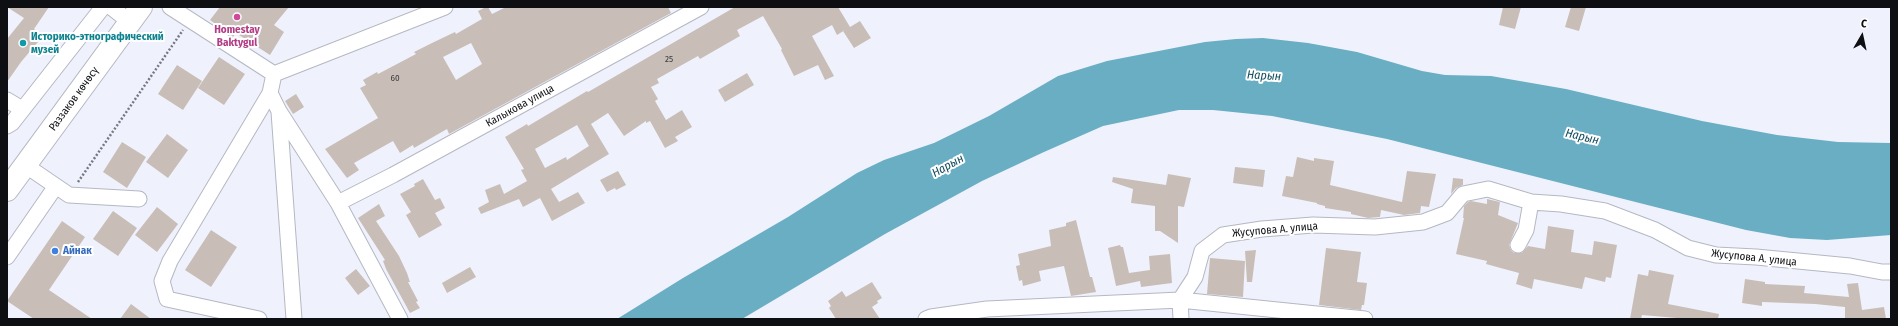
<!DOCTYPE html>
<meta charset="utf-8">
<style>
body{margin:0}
#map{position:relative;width:1898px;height:326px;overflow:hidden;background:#eff2fd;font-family:"Fira Sans Condensed",sans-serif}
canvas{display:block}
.frame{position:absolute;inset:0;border:8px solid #0e0f13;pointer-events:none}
.north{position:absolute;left:1842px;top:16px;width:40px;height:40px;-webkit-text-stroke:3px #fff;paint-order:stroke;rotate:9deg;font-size:11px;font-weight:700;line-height:16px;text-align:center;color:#0e0f13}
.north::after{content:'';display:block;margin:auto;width:14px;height:18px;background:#0e0f13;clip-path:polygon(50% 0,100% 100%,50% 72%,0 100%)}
</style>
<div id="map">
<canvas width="1898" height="326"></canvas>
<div class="frame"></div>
<div class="north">С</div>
</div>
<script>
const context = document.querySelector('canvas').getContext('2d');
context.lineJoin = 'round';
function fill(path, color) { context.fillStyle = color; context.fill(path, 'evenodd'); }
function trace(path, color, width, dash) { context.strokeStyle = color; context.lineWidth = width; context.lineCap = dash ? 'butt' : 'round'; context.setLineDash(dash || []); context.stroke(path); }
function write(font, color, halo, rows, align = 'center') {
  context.font = font + ' "Fira Sans Condensed",sans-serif'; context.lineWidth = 4; context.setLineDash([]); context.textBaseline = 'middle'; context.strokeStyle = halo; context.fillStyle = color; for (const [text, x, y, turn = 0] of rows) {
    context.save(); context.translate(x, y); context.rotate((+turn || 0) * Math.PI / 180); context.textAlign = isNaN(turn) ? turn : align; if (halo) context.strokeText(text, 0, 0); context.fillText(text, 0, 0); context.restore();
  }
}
const water = new Path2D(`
 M1263,38L1308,43L1357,52L1422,71L1445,75L1491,76L1566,89L1702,121L1777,135L1838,142L1891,143V235L1827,240L1790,238L1746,230L1387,139L1272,116L1213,110H1179L1103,126L1044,152L982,181L885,234L742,319H617L683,278L788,217L857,173L884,160L934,143L989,116L1058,76L1107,61L1205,42L1236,39Z`);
const building = new Path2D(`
 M7,7H49L34,29L43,36L21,62L7,82V39L24,18Z
 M220,7H289L274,25L284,32L270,55L236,33L233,37L210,20Z
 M486,7H488L492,14L506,7H668L671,13L449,134L447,129L414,148L413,145L400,153L393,141L354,163L359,170L347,178L325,149L378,118L360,88L366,85L363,80L377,72L378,74L416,54L414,52L432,43L455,32L456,34L482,19L478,11ZM471,43L482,64L456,80L443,57Z
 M735,7H838L850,27L860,21L871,38L854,48L843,31L845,30L837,35L832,25L812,36L834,76L825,80L818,65L794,76L781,50L782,49L763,16L737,30L740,36L700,59L698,56L657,79L659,83L651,87L658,99L655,101L666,120L682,110L692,127L675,137L678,141L665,148L650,121L646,123V121L624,136L608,113L591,124L609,154L551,189L559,202L578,192L585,203L552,221L540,198L523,207L519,199L481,214L478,208L489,202L485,190L500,184L504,194L527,181L521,170L524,169L505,137L527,124L528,126L587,91L588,92ZM577,125L589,146L567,160L566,157L545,168L535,149Z
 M1503,7H1521L1515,29L1499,25Z
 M1571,7H1586L1579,31L1565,27Z
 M219,57L245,74L224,105L198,88Z
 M177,65L202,81L183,110L158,94Z
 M747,73L754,85L725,102L718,90Z
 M296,94L304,107L293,114L285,101Z
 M167,134L188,150L168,178L146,162Z
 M122,142L146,157L127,188L103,172Z
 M1297,157L1314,161V158L1334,161L1330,185L1402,202L1407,171L1436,174L1429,207L1421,206L1420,213L1404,215L1381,210L1380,217L1368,218L1351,214V212L1325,208V206L1317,204V203L1282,196L1286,176L1293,177Z
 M1235,167L1265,170L1263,187L1233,183Z
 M618,171L626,185L616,190L615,188L607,192L600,180Z
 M1168,174L1191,178L1184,207L1178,206V243L1160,231H1155V206L1131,203L1133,189L1112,182L1113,177L1166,185Z
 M1453,178L1463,179V185L1456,188L1451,194Z
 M423,179L435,200L440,198L445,208L435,213L442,225L419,238L406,215L411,212L400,194L415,186L414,184Z
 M1487,199L1500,202L1498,215L1518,223L1509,245L1511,250L1514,253H1522L1528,246L1545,249L1548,226L1574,230L1571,252L1592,255L1594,241L1617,245L1611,278L1606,277L1605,282L1585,277L1582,289L1534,279L1532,289L1516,284L1519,273L1486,264L1487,261L1456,254L1464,218H1463L1464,206L1468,202L1471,201L1487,204Z
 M379,204L385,216L376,221L399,256L407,273L410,282H408L418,301L416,302L420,308L410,313L386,269L383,261L385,260L358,218Z
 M157,207L178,224L157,252L135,235Z
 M113,211L137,228L118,256L93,239Z
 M1076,220L1090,277H1092L1096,292L1071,296L1064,266L1039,271L1041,281L1023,286L1022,280L1019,281L1016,266L1020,265L1018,254L1051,246L1049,230L1066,226V223Z
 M62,221L85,237L49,290L92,319H34L7,301Z
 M211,230L237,247L211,287L185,270Z
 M1120,245L1121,247H1123L1129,273L1150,270L1149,256L1170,254L1172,283L1141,287L1140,281L1116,286L1108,248Z
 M1326,248L1361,252L1357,282L1367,283L1364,305H1362L1361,310L1319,305Z
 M1256,250L1252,282H1247L1245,251Z
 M1210,258L1245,261L1243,297L1207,294Z
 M470,267L476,277L447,293L442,283Z
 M356,269L370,286L358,295L345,278Z
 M1649,270L1674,275L1668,304L1719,314L1718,319H1677V318L1642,315L1641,319H1630L1638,274L1648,276Z
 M1745,279L1765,282V284L1805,286L1804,293L1849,297L1847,284L1858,283L1862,310L1884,307L1886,319H1845V307L1815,304L1762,302V306L1742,303Z
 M872,282L882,298L877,301L878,303L872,307L880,319H836L829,308L831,306L828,301L842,291L846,297Z
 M131,304L151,319H120Z`);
const path = new Path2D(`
 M78,182L183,30`);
const minor = new Path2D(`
 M111,7L130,22
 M170,7L274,74L270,93L279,111L338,203L400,319
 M274,74L445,7
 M7,100L22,109
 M279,112L294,319
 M7,126L12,123L103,7
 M25,165L69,195L139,199
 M1531,202L1561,204L1605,211L1655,230L1688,248L1716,255L1756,257L1850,266L1882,272H1891
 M338,203L393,175L701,7
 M7,257L56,186
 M259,319L167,299L162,281L170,261L270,93
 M926,319L931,317L987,309L1180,300L1195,277L1202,251L1223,235L1262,229L1313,225L1375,227L1423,222L1447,213L1463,194L1488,189L1531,202L1526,230L1518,245
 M1181,319L1180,300L1365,319`);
const highway = new Path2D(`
 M7,190L141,7`);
const markers = [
 [237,17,4,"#d1479c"],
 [23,43,4,"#0f9aa8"],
 [55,251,4,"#3f7fe0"]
];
const numberNames = [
 ["25",669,59],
 ["60",395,78]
];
const hotelNames = [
 ["Homestay",237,30],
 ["Baktygul",237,43]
];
const cultureNames = [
 ["Историко-этнографический",31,37],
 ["музей",31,50]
];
const streetNames = [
 ["Раззаков көчөсү",74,99,-54],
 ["Калыкова улица",520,106,-29],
 ["Жусупова А. улица",1275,230,-5],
 ["Жусупова А. улица",1754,258,6]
];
const shopNames = [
 ["Айнак",63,251]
];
const waterNames = [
 ["Нарын",1264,76,3],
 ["Нарын",1582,137,13],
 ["Нарын",948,166,-29]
];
fill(water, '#6aaec4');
fill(building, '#c8beb7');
trace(minor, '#b5b8c2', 17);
trace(highway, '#b5b8c2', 24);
trace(path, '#76787f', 2.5, [2, 2]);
trace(minor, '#fff', 15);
trace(highway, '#fff', 22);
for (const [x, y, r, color] of markers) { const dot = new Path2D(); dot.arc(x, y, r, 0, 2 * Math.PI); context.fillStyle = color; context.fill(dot); trace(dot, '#fff', 1.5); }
write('9px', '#3c3b3c', null, numberNames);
write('bold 11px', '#b23c85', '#fff', hotelNames);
write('bold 11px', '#0d838f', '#fff', cultureNames, 'left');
write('11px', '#0e0f13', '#fff', streetNames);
write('bold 11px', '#366cbe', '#fff', shopNames, 'left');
write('italic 12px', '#124c5d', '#fff', waterNames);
</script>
